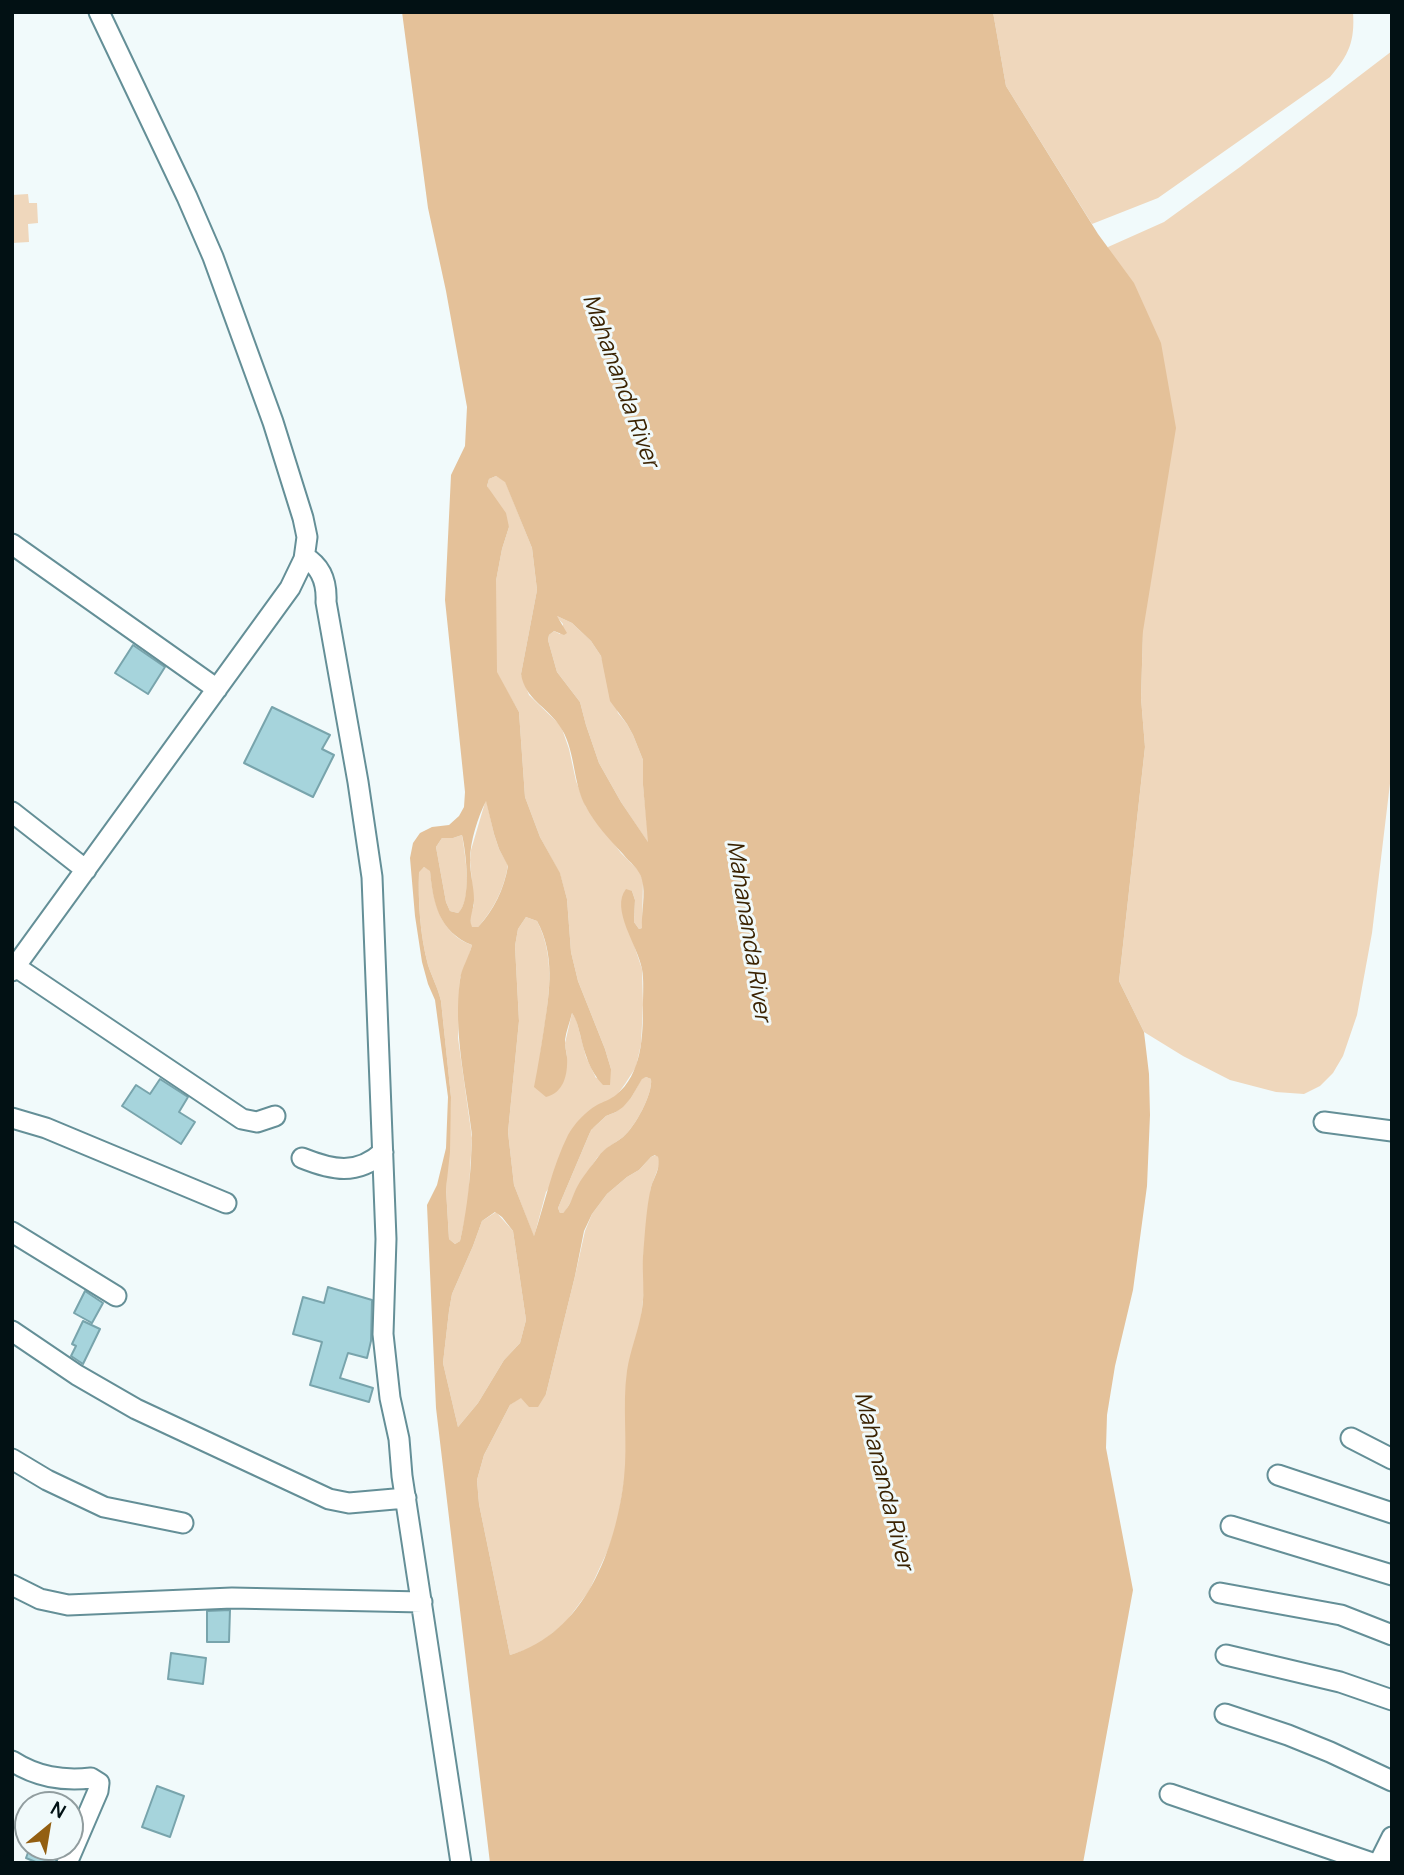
<!DOCTYPE html>
<style>
body{margin:0}
#map{position:relative;width:1404px;height:1875px;overflow:hidden;background:#f1fafb;font-family:Manrope,sans-serif}
canvas{display:block}
.frame{position:absolute;inset:0;border:14px solid #021114;pointer-events:none}
.north{position:absolute;left:14px;top:1791px;width:70px;height:70px;box-sizing:border-box;background:#f1fafb;border:2px solid #919d9f;border-radius:50%;rotate:30deg;font-size:19px;font-weight:700;line-height:28px;text-align:center;color:#021114}
.north::after{content:'';display:block;margin:auto;width:24px;height:32px;background:#935f12;clip-path:polygon(50% 0,100% 100%,50% 72%,0 100%)}
</style>
<div id="map">
<canvas width="1404" height="1875"></canvas>
<div class="frame"></div>
<div class="north">N</div>
</div>
<script>
const context = document.querySelector('canvas').getContext('2d');
context.lineJoin = 'round';
function fill(path, color) { context.fillStyle = color; context.fill(path, 'evenodd'); }
function trace(path, color, width, dash) { context.strokeStyle = color; context.lineWidth = width; context.lineCap = dash ? 'butt' : 'round'; context.setLineDash(dash || []); context.stroke(path); }
function write(font, color, halo, rows, align = 'center') {
  context.font = font + ' Manrope,sans-serif'; context.lineWidth = 6; context.setLineDash([]); context.textBaseline = 'middle'; context.strokeStyle = halo; context.fillStyle = color; for (const [text, x, y, turn = 0] of rows) {
    context.save(); context.translate(x, y); context.rotate((+turn || 0) * Math.PI / 180); context.textAlign = isNaN(turn) ? turn : align; if (halo) context.strokeText(text, 0, 0); context.fillText(text, 0, 0); context.restore();
  }
}
const green = new Path2D(`
 M993,12H1353C1355,41 1349,55 1330,77L1158,198L1092,224L1006,86Z
 M1392,51V767L1372,933L1357,1015L1343,1056L1333,1073L1320,1086L1304,1094L1276,1092L1230,1080L1183,1056L1144,1032L1119,981L1145,747L1141,698L1143,631L1108,247L1164,222L1240,167Z
 M28,194L29,203H37L38,223L28,224L29,242L12,243V195Z
 M496,476L505,481L532,548L537,590L521,674L529,695L561,726L569,749L576,781L586,807L621,853L639,871L643,881L642,928L639,929L634,922L635,900L632,891L630,933L642,969L643,1005L641,1044L636,1067L625,1084L546,1192L534,1237L514,1185L508,1132L519,1021L515,946L518,929L526,917L537,921C559,963 546,1012 540,1057L567,1058L565,1043L572,1013L576,1019L586,1057L596,1078L611,1069L605,1049L578,981L571,952L567,899L560,874L540,837L525,797L519,712L496,672V581L502,549L509,527L487,486L489,479Z
 M555,615L572,623L591,641L601,656L618,713L627,724L633,735L643,760V785L649,844L621,802L599,763L586,725L580,702L557,672L548,640L549,635L554,631L560,634L563,624Z
 M486,799L494,834L499,849L508,865C504,889 494,909 478,927H471L470,916L474,905L470,860L471,850Z
 M462,835C465,854 473,900 458,913L450,911L446,902L436,847L442,838H453Z
 M424,867L430,870C433,901 440,934 472,945L468,959L460,978L458,1038L472,1138L468,1205L460,1241L455,1244L449,1239L446,1189L451,1097L441,1001C438,988 432,977 428,965C420,935 418,902 419,871Z
 M646,1077L651,1079C653,1094 635,1127 623,1137C614,1144 605,1148 597,1158C586,1174 576,1193 566,1210L563,1213H560L558,1208L591,1130L606,1116L616,1112L631,1098L642,1078Z
 M656,1155L658,1157L660,1163L651,1187L646,1228L643,1260L645,1281L642,1309L625,1476L617,1525L608,1550L589,1591L565,1623L535,1647L510,1655L479,1504L477,1480L484,1455L510,1405L521,1397L525,1401L546,1394L575,1276L585,1231L592,1214L607,1194L627,1177L639,1170L651,1157Z
 M496,1212L513,1231L526,1320L520,1343L504,1360L478,1403L458,1427L443,1363L449,1311L452,1294L473,1246L482,1221Z`);
const water = new Path2D(`
 M402,12H993L1006,86L1098,234L1134,283L1161,343L1176,428L1143,631L1141,698L1145,747L1119,981L1144,1032L1149,1074L1150,1115L1147,1186L1133,1290L1115,1366L1107,1415L1106,1448L1133,1590L1083,1863H490L436,1408L427,1205L437,1185L446,1148L448,1097L435,1000L428,984L422,962L415,916L410,858L413,843L420,833L432,827L449,825L459,816L464,807L465,792L445,600L451,475L465,446L467,407L446,291L428,208ZM496,476L505,482L532,548L537,590L521,674C525,699 546,706 559,725C576,748 572,782 586,807C595,824 610,840 623,854C629,862 640,869 642,880C646,894 641,913 642,928L639,929L634,922L635,900L632,891L626,889C610,909 638,946 642,969C644,980 643,994 643,1006C643,1036 642,1074 616,1095C611,1099 603,1102 597,1105C585,1112 575,1123 568,1135C552,1167 545,1203 534,1236L514,1185L508,1132L519,1021L515,946L518,929L526,917L537,921C555,954 550,991 544,1028C541,1047 538,1067 534,1087L546,1097C564,1093 568,1074 567,1057C566,1051 565,1046 565,1040C566,1031 570,1022 572,1013C577,1020 578,1027 580,1034C584,1052 590,1072 603,1085H610L611,1069L605,1049L578,981L571,952L567,899L560,873L540,837L525,797L519,712L497,672L496,581L502,549L509,527L506,513L487,486L489,479ZM557,616L572,623L591,641L601,656L610,701L627,724L633,735L643,760V785L648,842L621,802L599,763L586,725L580,702L557,672L548,640L549,635L554,631L564,635L567,633ZM486,801L494,834L499,849L508,866C504,889 494,910 478,927H472C468,918 474,910 474,900C474,887 470,874 470,860C470,841 478,817 486,801ZM462,835C466,852 472,901 458,913L450,911L446,902L436,847L442,838H453ZM424,867L430,871C433,903 439,932 472,945C469,957 461,969 460,980C453,1032 466,1084 472,1135C472,1144 471,1153 471,1162C469,1189 466,1215 460,1241L455,1244L449,1239L446,1189L450,1152L451,1097L441,1001C438,988 432,977 428,965C420,935 418,902 419,872ZM646,1077L651,1079C653,1094 635,1127 623,1137C614,1144 605,1147 598,1157C591,1167 581,1178 576,1189C572,1198 570,1206 563,1213H560L558,1208L591,1130L606,1116L616,1112L623,1107L631,1098L642,1079ZM655,1155L658,1157C661,1168 654,1177 651,1187C646,1209 645,1234 643,1256C642,1274 645,1291 642,1309C639,1330 630,1350 627,1371C622,1406 628,1443 624,1478C616,1549 585,1633 510,1655L479,1504L477,1480L484,1455L510,1405L521,1398L529,1407H538L546,1394L575,1276L584,1231L592,1214L607,1194L627,1177L639,1170L651,1157ZM495,1212L502,1217L513,1231L526,1320L520,1343L504,1360L478,1403L458,1427L443,1363L449,1311L452,1294L473,1246L482,1221Z`);
const building = new Path2D(`
 M133,645L165,667L148,694L115,673Z
 M272,707L330,735L322,749L334,755L313,797L244,763Z
 M160,1079L188,1097L179,1112L195,1122L181,1144L122,1106L136,1085L150,1094Z
 M328,1287L372,1300L371,1341L367,1358L348,1353L340,1378L373,1388L369,1402L310,1385L322,1342L293,1334L303,1297L324,1303Z
 M85,1291L103,1303L92,1323L74,1313Z
 M83,1321L100,1329L83,1364L71,1356L76,1346L72,1344Z
 M230,1610L229,1642H207V1611Z
 M171,1653L206,1658L203,1684L168,1679Z
 M157,1786L184,1796L170,1837L142,1827Z
 M30,1847H61L55,1863H38L26,1858Z`);
const minor = new Path2D(`
 M12,544L217,689
 M305,557C322,567 327,583 326,602L358,782L372,877L386,1239L383,1334L390,1398L399,1439L402,1476L461,1863
 M12,812L86,870
 M16,967L242,1119L257,1122L275,1116
 M12,971L290,588L304,559L307,537L303,518L273,422L213,257L187,197L99,12
 M12,1118L46,1128L226,1203
 M1324,1122L1392,1131
 M302,1158C332,1170 357,1176 383,1152
 M12,1232L116,1296
 M12,1331L77,1375L136,1409L329,1499L349,1503L406,1498
 M1351,1438L1392,1459
 M12,1459L47,1480L104,1507L183,1523
 M1278,1475L1392,1513
 M1231,1526L1392,1575
 M12,1585L40,1599L68,1605L232,1598L422,1602
 M1220,1593L1341,1615L1392,1635
 M1226,1655L1340,1682L1392,1700
 M1225,1714L1288,1735L1330,1752L1392,1781
 M12,1761C37,1777 62,1781 91,1778L99,1783L98,1791L67,1863
 M1170,1794L1372,1863
 M1379,1863L1392,1837`);
const waterNames = [
 ["Mahananda River",620,381,70],
 ["Mahananda River",748,931,81],
 ["Mahananda River",883,1481,76]
];
fill(green, '#efd7bc');
fill(water, '#e4c199');
fill(building, '#a6d4dc');
trace(building, '#78a4ac', 2);
trace(minor, '#648f97', 23);
trace(minor, '#fff', 19);
write('italic 23px', '#3b2302', '#f1fafb', waterNames);
</script>
